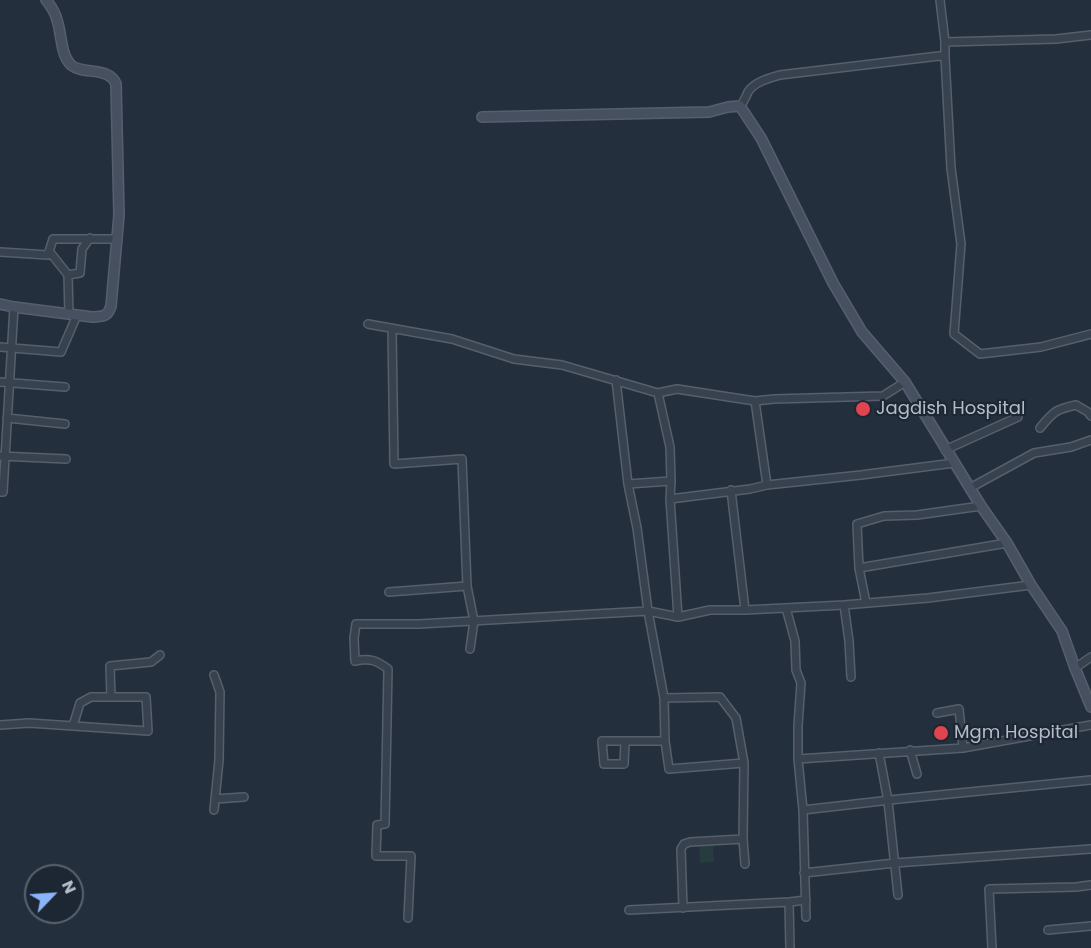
<!DOCTYPE html>
<style>
body{margin:0}
#map{position:relative;width:1091px;height:948px;overflow:hidden;background:#242f3e;font-family:Poppins,sans-serif}
canvas{display:block}
.north{position:absolute;left:24px;top:864px;width:60px;height:60px;box-sizing:border-box;background:#1d2633;border:2px solid #59626f;border-radius:50%;rotate:65deg;font-size:16px;font-weight:700;line-height:24px;text-align:center;color:#b4bcc9}
.north::after{content:'';display:block;margin:auto;width:21px;height:27px;background:#8ab4f8;clip-path:polygon(50% 0,100% 100%,50% 72%,0 100%)}
</style>
<div id="map">
<canvas width="1091" height="948"></canvas>
<div class="north">N</div>
</div>
<script>
const context = document.querySelector('canvas').getContext('2d');
context.lineJoin = 'round';
function fill(path, color) { context.fillStyle = color; context.fill(path, 'evenodd'); }
function trace(path, color, width, dash) { context.strokeStyle = color; context.lineWidth = width; context.lineCap = dash ? 'butt' : 'round'; context.setLineDash(dash || []); context.stroke(path); }
function write(font, color, halo, rows, align = 'center') {
  context.font = font + ' Poppins,sans-serif'; context.lineWidth = 4.5; context.setLineDash([]); context.textBaseline = 'middle'; context.strokeStyle = halo; context.fillStyle = color; for (const [text, x, y, turn = 0] of rows) {
    context.save(); context.translate(x, y); context.rotate((+turn || 0) * Math.PI / 180); context.textAlign = isNaN(turn) ? turn : align; if (halo) context.strokeText(text, 0, 0); context.fillText(text, 0, 0); context.restore();
  }
}
const green = new Path2D(`
 M713,845L714,862L700,863L699,846Z`);
const street = new Path2D(`
 M945,42L1056,39L1091,35
 M945,57L951,168L961,244L954,334L980,354L1041,347L1091,334
 M740,106C745,101 745,98 748,92C754,82 769,78 780,75L939,56L945,57V42L940,0
 M49,251L68,275L80,273L82,249L90,238
 M0,252L48,255L53,239H118
 M68,275L69,314
 M368,324L452,339L514,359L562,365L658,393L677,389L755,401L774,399L883,396L905,382
 M392,329L394,464L462,459L467,586L474,621L470,649
 M0,347L61,352L77,315
 M616,380L628,484L637,528L648,611L664,698L665,741L669,769L744,763
 M0,382L65,387
 M658,393L670,447L671,481L670,499L678,617
 M755,401L767,485
 M7,418L65,424
 M1040,428C1053,412 1056,409 1076,405L1088,412L1091,416
 M945,450L1018,417
 M0,456L66,459
 M628,484L671,481
 M970,488L1034,453L1071,447L1091,440
 M731,490L745,610
 M0,492H3L14,307
 M670,499L750,489L767,485L861,475L954,463
 M859,568L1007,543
 M389,592L467,586
 M866,603L859,568L857,524L884,516L917,515L981,506
 M844,605L849,641L851,677
 M786,608L795,641L796,670L801,683L798,726V759
 M1075,668L1091,657
 M664,698L720,697L736,718L744,763L743,839L745,864
 M937,713L959,709L963,748
 M0,725L29,723L148,731L146,697H111L110,666L151,662L160,655
 M73,726L80,703L91,697H111
 M625,742L624,764H604L602,741H665
 M910,750L917,774
 M879,753L888,801L898,895
 M215,799L244,797
 M214,810L219,760L220,692L214,675
 M803,810L899,799L1091,780
 M804,873L895,863L1091,849
 M789,902L790,948
 M683,908L681,849L684,844L690,842L743,839
 M629,910L789,902L806,900
 M806,917L803,810L798,759L963,748L1091,725
 M408,918L411,856H376L377,825L385,824L388,669C376,660 370,658 355,661L354,638L356,624H419L648,611L678,617L710,610H745L844,605L928,598L1031,585
 M1048,930L1091,926
 M992,948L989,889L1076,887L1091,885`);
const secondary = new Path2D(`
 M482,117L709,112L728,107L740,106L761,138L833,283L862,332L905,382L981,506L1007,543L1031,585L1062,631L1075,668L1091,707
 M0,304L14,307L92,317C103,316 107,318 111,306L119,215L116,84C109,66 83,75 71,65C60,54 62,34 57,20C55,12 51,6 46,0`);
const markers = [
 [863,409,8,"#e0444e"],
 [941,733,8,"#e0444e"]
];
const poiNames = [
 ["Jagdish Hospital",876,409],
 ["Mgm Hospital",954,733]
];
fill(green, '#263c3f');
trace(street, '#565f6c', 10);
trace(secondary, '#565f6c', 12);
trace(street, '#38414e', 7);
trace(secondary, '#465061', 9);
for (const [x, y, r, color] of markers) { const dot = new Path2D(); dot.arc(x, y, r, 0, 2 * Math.PI); context.fillStyle = color; context.fill(dot); trace(dot, '#1d2633', 2); }
write('18px', '#b4bcc9', '#1d2633', poiNames, 'left');
</script>
